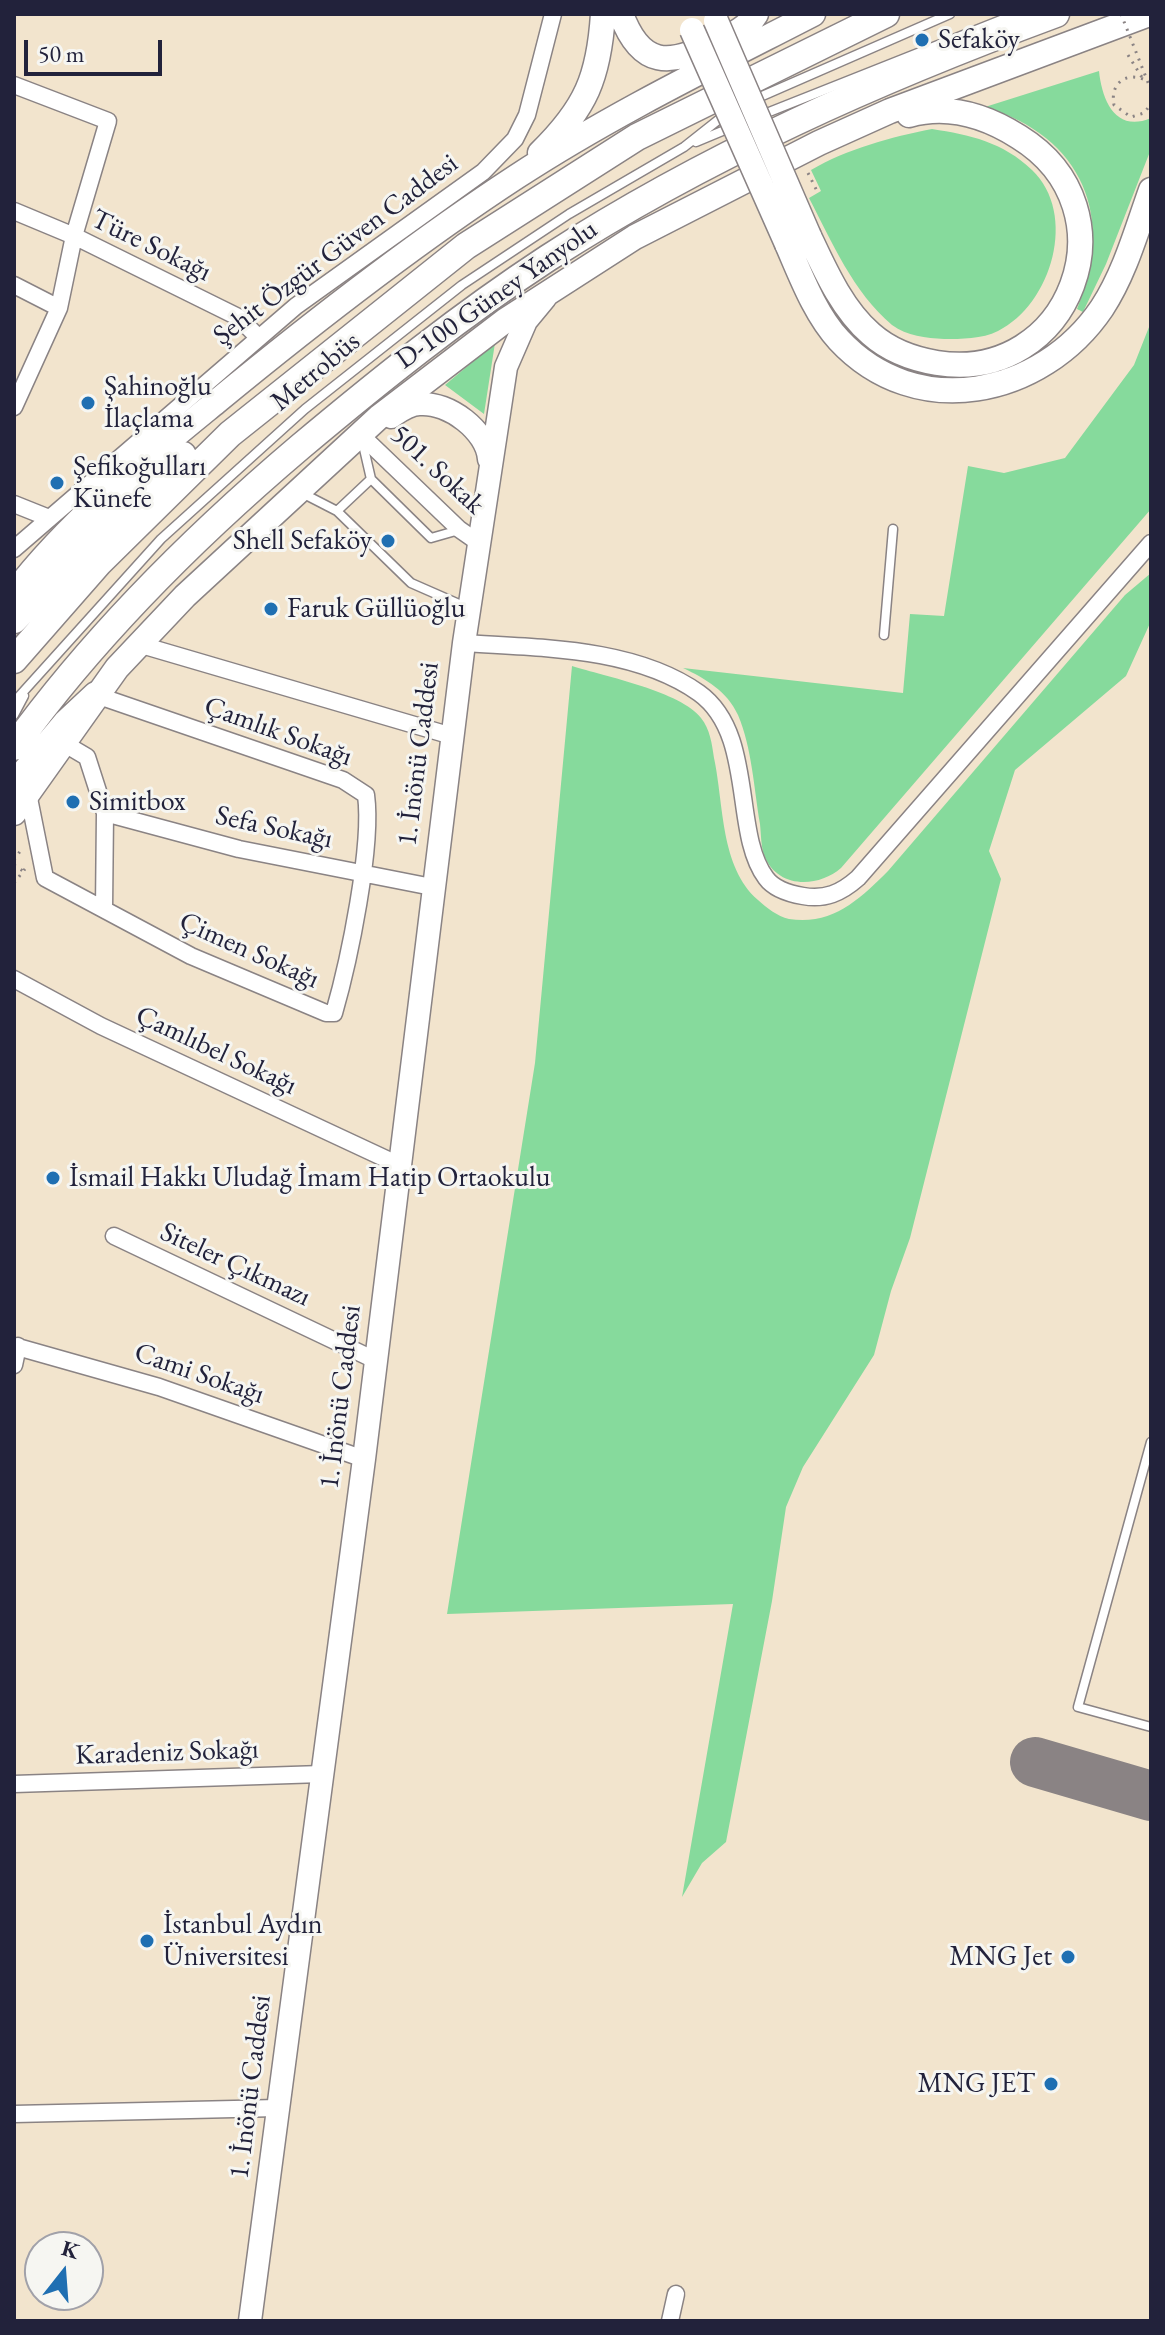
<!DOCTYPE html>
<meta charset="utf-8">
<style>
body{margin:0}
#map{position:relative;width:1165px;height:2335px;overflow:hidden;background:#f2e4cd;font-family:"EB Garamond",serif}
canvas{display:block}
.frame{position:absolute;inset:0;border:16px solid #22223b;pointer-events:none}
.north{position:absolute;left:24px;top:2231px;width:80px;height:80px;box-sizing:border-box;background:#f6f6f2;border:2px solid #a1a1a9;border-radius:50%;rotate:17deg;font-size:22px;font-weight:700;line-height:32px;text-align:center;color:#22223b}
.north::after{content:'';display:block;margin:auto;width:28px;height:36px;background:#1f6fb2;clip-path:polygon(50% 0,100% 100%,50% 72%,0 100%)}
.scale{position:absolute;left:24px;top:40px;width:138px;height:36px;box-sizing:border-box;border:4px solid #22223b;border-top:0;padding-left:10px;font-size:24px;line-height:28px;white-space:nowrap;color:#22223b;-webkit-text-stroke:6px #f6f6f2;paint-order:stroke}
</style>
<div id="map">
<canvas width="1165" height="2335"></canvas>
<div class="frame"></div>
<div class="north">K</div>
<div class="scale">50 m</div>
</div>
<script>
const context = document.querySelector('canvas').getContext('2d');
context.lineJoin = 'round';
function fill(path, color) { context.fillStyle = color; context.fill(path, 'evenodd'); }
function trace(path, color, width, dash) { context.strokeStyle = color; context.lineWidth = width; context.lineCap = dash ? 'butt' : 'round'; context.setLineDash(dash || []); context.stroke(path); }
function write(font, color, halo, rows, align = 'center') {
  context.font = font + ' "EB Garamond",serif'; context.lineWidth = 6; context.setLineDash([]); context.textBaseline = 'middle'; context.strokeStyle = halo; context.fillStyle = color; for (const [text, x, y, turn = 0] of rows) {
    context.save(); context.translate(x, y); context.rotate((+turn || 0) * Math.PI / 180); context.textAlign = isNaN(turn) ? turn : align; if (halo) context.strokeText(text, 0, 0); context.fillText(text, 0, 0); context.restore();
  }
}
const green = new Path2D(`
 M1099,71C1102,101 1116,133 1151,118V149L1106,264L1083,312L1077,309C1116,217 1083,137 985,107Z
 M932,129C970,135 1003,142 1032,170C1078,214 1052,304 998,331C982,339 961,339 944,339C926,338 907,336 892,325C853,292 832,242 809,198L821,191L811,170C847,149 891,137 932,129Z
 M1151,322V509L841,868C818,888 777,889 764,855C761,846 761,834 760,824C754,789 752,748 738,715C727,691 706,679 683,668L903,693L910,614L944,616L968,466L1004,473L1065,458L1134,365Z
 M495,343L484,414L445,385Z
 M1151,573V621L1126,676L1015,770L989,851L1001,879L910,1238L891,1291L874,1355L803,1467L786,1507L772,1601L726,1842L702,1863L682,1897L733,1604L447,1614L535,1063L572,666C604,676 682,692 701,718C710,729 712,744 714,758C724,804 720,867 758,900C767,908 777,916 789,919C832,926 860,899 888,871L1125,595Z`);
const taxiway = new Path2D(`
 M1035,1762L1151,1796`);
const path = new Path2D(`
 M1128,55L1143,79
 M1143,79C1124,72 1110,85 1114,105L1131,117L1144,113L1151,104
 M808,173L817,191
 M14,860L21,850
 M14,865L23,871
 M14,883L25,869`);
const service = new Path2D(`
 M753,100L950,14
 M759,116L1016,14
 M696,142L732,127
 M371,479L431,538L459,530
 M302,493L337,511L371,479L362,440
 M337,511L411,583L468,608
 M884,635L893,529
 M14,702L161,539L305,409L462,285L569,214L684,147L727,113
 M14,715L24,696
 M1151,1442L1078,1707L1151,1727`);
const minor = new Path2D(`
 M14,85L108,121L74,236L59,308L14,407
 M14,211L74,236L238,317L258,337
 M14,285L59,308
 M361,435L459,529L479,543
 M14,504L49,518
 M14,549L296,306L483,172L515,139L527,115L553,14
 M464,643C539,648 634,647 699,693C756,734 732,833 766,878C774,889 791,894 803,896C825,900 841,893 858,878L1151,543
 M138,644L452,736
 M65,744L87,757L105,813L104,909
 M28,793L45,878L191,956L326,1013H334C349,961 373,846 366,795L343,780L96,695
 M105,813L239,849L432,887
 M14,979L101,1026L399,1165
 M114,1236L377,1361
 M14,1346L159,1387L364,1459
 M14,1365L18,1346
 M14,1784L322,1774
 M14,2114L278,2108
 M670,2321L676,2294`);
const secondary = new Path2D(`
 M391,417C400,411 409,404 420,404C449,402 487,431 489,459
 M250,2321L364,1459L464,643L506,367L526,321L545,298`);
const primary = new Path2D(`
 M621,14C641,68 669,66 715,43C731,35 747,29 756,14
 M540,153C586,108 599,77 603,14
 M809,236C825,270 842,309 871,334C889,350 913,359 937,363C1070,384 1137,210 1019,137C986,116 948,104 909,115
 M787,244C801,276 815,314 839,340C916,423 1042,397 1102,308C1125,273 1137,229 1151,190
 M14,593C70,520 145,460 216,402C312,323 412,245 516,177C611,115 712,66 813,14
 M14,813L117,668L185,596L379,417L506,320L635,237L819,143L890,111L1149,14`);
const trunk = new Path2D(`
 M14,620L107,521L183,455
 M14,660L99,563L230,434L466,246L637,137L886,14
 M14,747C95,635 195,536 300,447C380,380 461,315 548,258C706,156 880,79 1056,14
 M14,785L66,723L96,695`);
const pathBridge = new Path2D(`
 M1121,14L1151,90`);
const primaryBridge = new Path2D(`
 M716,21L809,236
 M692,30L787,244`);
const markers = [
 [922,40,8,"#1f6fb2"],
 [88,403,8,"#1f6fb2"],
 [57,483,8,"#1f6fb2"],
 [388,541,8,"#1f6fb2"],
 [271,609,8,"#1f6fb2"],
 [73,802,8,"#1f6fb2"],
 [53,1178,8,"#1f6fb2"],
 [147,1941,8,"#1f6fb2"],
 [1068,1957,8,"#1f6fb2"],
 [1051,2084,8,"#1f6fb2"]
];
const poiNames = [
 ["Sefaköy",938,40],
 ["Şahinoğlu",104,387],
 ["İlaçlama",104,419],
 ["Şefikoğulları",73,467],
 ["Künefe",73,499],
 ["Shell Sefaköy",372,541,"right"],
 ["Faruk Güllüoğlu",287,609],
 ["Simitbox",89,802],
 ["İsmail Hakkı Uludağ İmam Hatip Ortaokulu",69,1178],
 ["İstanbul Aydın",163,1925],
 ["Üniversitesi",163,1957],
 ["MNG Jet",1052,1957,"right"],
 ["MNG JET",1035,2084,"right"]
];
const streetNames = [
 ["Türe Sokağı",151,246,26],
 ["Şehit Özgür Güven Caddesi",336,250,-37],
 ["D-100 Güney Yanyolu",497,295,-35],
 ["Metrobüs",316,372,-40],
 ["501. Sokak",437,470,43],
 ["Çamlık Sokağı",278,732,20],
 ["1. İnönü Caddesi",419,754,-83],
 ["Sefa Sokağı",274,828,12],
 ["Çimen Sokağı",249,951,24],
 ["Çamlıbel Sokağı",216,1051,25],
 ["Siteler Çıkmazı",235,1265,25],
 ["Cami Sokağı",199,1374,19],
 ["1. İnönü Caddesi",341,1397,-83],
 ["Karadeniz Sokağı",167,1753,-2],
 ["1. İnönü Caddesi",251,2087,-83]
];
fill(green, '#86da9c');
trace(taxiway, '#8a8384', 50);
trace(service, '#8a8384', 11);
trace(minor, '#8a8384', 19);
trace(secondary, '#8a8384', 25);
trace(primary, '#8a8384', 27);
trace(trunk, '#8a8384', 29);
trace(path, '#8a8384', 3, [2, 6]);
trace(service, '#fff', 8);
trace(minor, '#fff', 16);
trace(secondary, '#fff', 22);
trace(primary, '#fff', 24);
trace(trunk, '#fff', 26);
trace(primaryBridge, '#8a8384', 27, []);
trace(pathBridge, '#8a8384', 3, [2, 6]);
trace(primaryBridge, '#fff', 24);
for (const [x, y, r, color] of markers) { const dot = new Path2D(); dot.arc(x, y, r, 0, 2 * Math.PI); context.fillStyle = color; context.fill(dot); trace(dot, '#f6f6f2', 3); }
write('28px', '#22223b', '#f6f6f2', poiNames, 'left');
write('28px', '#22223b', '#f6f6f2', streetNames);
</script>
